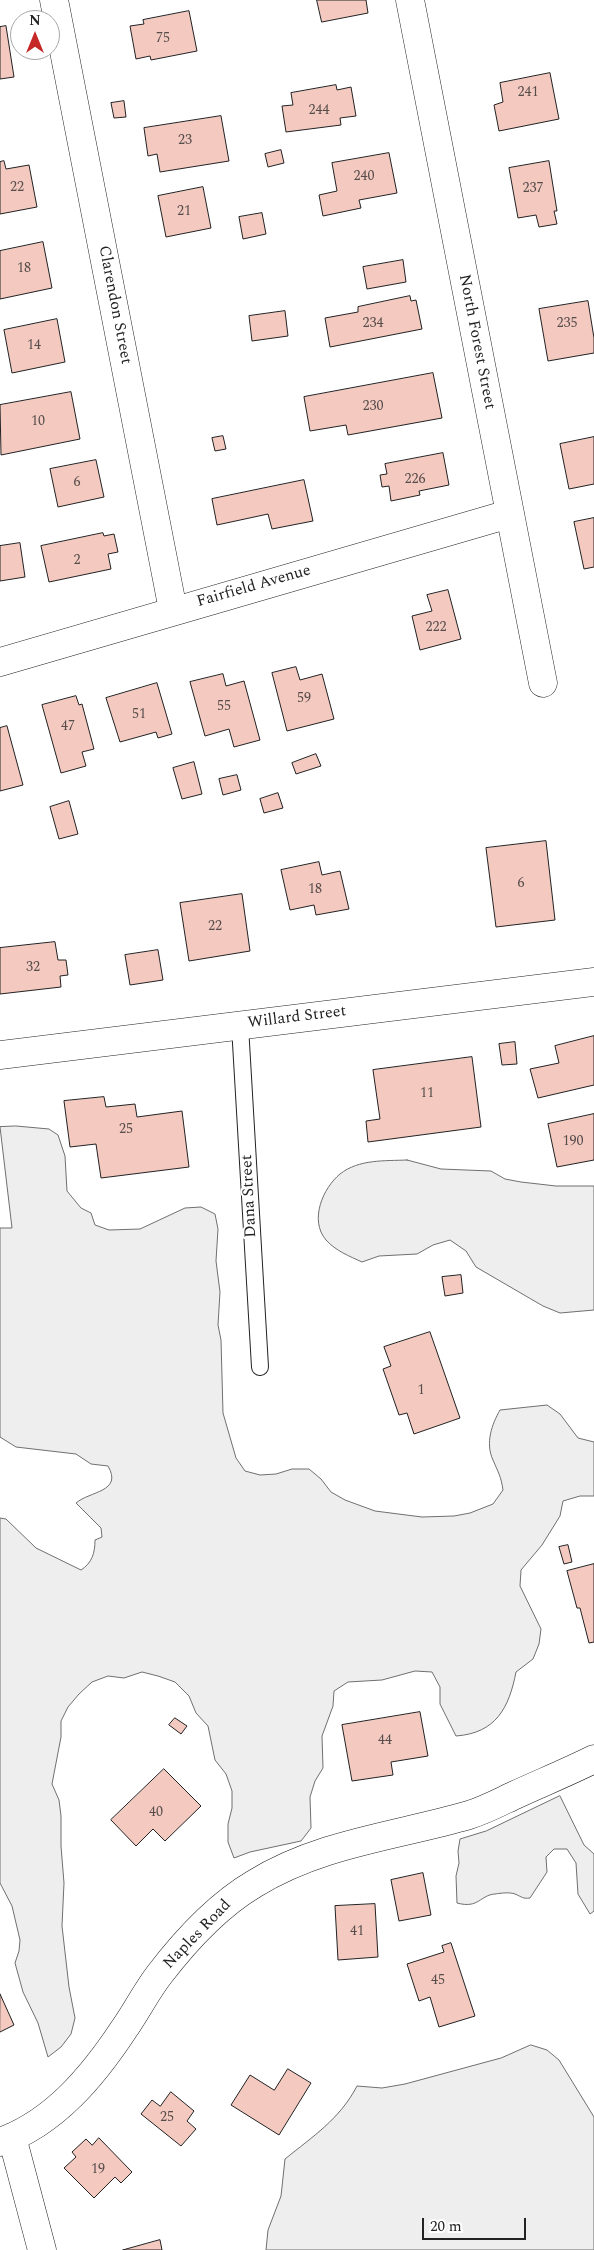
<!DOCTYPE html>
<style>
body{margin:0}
#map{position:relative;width:594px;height:2250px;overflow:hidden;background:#fff;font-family:Spectral,serif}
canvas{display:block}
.north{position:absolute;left:10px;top:10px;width:50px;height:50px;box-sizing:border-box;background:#fff;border:1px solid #a7a7a7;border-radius:50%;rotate:0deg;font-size:14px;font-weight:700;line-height:20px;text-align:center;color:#222}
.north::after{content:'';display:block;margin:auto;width:18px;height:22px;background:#c62828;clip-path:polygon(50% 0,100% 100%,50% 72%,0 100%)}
.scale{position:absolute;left:422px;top:2218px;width:104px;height:22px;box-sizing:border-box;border:2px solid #222;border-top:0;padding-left:6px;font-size:15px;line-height:18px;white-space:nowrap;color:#222;-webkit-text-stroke:4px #fff;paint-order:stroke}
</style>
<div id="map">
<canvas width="594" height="2250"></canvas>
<div class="north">N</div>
<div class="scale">20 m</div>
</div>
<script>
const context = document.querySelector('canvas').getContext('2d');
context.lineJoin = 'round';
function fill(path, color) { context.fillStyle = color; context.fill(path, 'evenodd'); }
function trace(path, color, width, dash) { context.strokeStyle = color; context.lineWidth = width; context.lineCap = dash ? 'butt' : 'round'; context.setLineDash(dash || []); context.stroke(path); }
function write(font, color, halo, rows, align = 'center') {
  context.font = font + ' Spectral,serif'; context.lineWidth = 4; context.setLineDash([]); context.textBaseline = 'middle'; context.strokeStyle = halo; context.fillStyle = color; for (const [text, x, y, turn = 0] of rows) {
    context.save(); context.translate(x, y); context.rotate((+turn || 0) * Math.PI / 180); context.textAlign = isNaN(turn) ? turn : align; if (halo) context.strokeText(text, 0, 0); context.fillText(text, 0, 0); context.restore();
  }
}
const green = new Path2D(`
 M16,1126L49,1129L58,1135L65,1156L67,1191L81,1208L91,1213L95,1225L109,1230L140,1229L185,1208L201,1207L215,1214L218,1229L216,1261L220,1292L218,1325L221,1340L223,1413L236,1458L245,1471L260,1475L276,1474L292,1469H309L321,1479L331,1492L345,1500L375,1511L422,1517L454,1516L470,1513L493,1504L503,1490C501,1476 498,1472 493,1460C485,1443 492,1424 500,1410L547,1405L560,1414L578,1438L594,1442V1496H580L563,1501L560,1516L542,1545L521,1570L520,1586L541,1629L539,1644L533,1659L516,1672C509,1708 496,1733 456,1736L440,1704V1687L432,1672L415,1671L382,1680L348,1682L334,1691L333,1706L322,1736L323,1768L315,1781L310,1797L311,1828L301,1841L250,1852L234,1858L228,1842V1824L232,1808V1791L226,1774L215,1760L208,1726L196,1713L189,1696L175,1682L158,1676L142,1672L124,1678L108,1676L92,1682L79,1694L68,1707L61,1721V1737L52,1784L59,1800L61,1816V1846L64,1883L62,1926L69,1987L75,2018L71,2034L61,2047L48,2057L38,2023L23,1992L15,1963L19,1951L20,1940L12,1906L0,1883V1518L6,1519L36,1548L81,1570C92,1563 95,1553 95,1540L102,1537L101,1528L76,1503C90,1491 123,1492 108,1466L91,1464L76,1454L16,1447L0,1437V1228H12L0,1127Z
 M407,1160L441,1169L491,1171L505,1179L521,1182L556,1186H594V1310L560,1313L543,1306L476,1267L466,1251L450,1240L433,1245L417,1254L379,1256L362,1262C349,1256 336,1251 326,1240C309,1220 323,1188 340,1174C359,1159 385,1161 407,1160Z
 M560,1796L584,1845L594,1854V1911L590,1914L578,1894L576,1863L567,1849H554L546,1857L547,1872L530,1898C523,1899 522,1897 515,1894C510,1892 501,1893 495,1894C480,1895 479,1909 457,1903L456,1876L459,1863L458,1851L460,1839L486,1831Z
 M531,2045L547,2050L559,2060L594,2117V2250H266L268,2230L281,2196L285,2159C312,2137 340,2119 357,2086L382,2088L405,2084L501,2058Z`);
const building = new Path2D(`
 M317,0H366L368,13L322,22Z
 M189,11L197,51L151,60L150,56L136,59L130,26L144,24L143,20Z
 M6,26L14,77L0,79V27Z
 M550,73L559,119L499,131L494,105L503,102L500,83Z
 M336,85L337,90L351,87L356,116L340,118L341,125L286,132L282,106L293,105L291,93Z
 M124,101L126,117L114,118L111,103Z
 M221,116L229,161L160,172L157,154L148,156L144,128Z
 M281,150L284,163L268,167L265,154Z
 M389,153L397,193L359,200L361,208L323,216L319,195L337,191L332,163Z
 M4,161L6,169L29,165L37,207L0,214V162Z
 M549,161L557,211H554L557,224L539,227L536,215L518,218L509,168Z
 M203,187L211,228L166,237L158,196Z
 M262,213L266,234L243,239L239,217Z
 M43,242L52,288L0,299V251Z
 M403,260L406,282L367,289L363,267Z
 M410,296L411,301L416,300L422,329L330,347L325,318L358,312V307Z
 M588,301L594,338V353L548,361L539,309Z
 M285,311L288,336L252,341L249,316Z
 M57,319L65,362L12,373L4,330Z
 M433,373L442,418L348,435L346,425L310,431L304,397Z
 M71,392L80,439L1,455L0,405Z
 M223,436L226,449L215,451L212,438Z
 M594,437V484L569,489L560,444Z
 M443,453L449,485L419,491L420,495L391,501L389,486L382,487L380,475L387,474L385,464Z
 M96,460L104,497L58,507L50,469Z
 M304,480L313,521L272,529L268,514L217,525L212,499Z
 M594,518V567L584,569L574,522Z
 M103,533L104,536L114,534L118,552L108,554L111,569L49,582L41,546Z
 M20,543L25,577L0,581V546Z
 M448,590L461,639L420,650L412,616L432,611L427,595Z
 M296,667L300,680L322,674L334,719L287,731L272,673Z
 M223,674L226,686L244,681L260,740L234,747L229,729L205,736L190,682Z
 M157,683L172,734L158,738L156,732L120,742L106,698Z
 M76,696L79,705L82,704L94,749L82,752L86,766L61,773L42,705Z
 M7,726L23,785L0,791V728Z
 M316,754L321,766L296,774L292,763Z
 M194,762L202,794L182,799L173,768Z
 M237,775L241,790L223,795L219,779Z
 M278,793L283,808L264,813L260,799Z
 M69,801L78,834L59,839L50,807Z
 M546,841L555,920L496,927L486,848Z
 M319,862L322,875L340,871L349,909L316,915L314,905L290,910L281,870Z
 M242,894L250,951L189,961L180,903Z
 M55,942L58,960H66L68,975L60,976L61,987L0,994V948Z
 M158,950L163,980L130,985L125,955Z
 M594,1036V1085L538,1098L530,1069L559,1063L555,1046Z
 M515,1042L517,1064L502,1065L499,1044Z
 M472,1057L481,1127L368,1142L366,1121L380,1119L373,1070Z
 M104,1097L106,1107L135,1104L137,1117L182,1111L189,1167L101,1178L96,1144L70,1147L64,1101Z
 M594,1114V1160L557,1167L548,1124Z
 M461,1275L463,1293L445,1296L442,1277Z
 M430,1332L460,1418L414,1434L407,1413L399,1415L383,1369L391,1366L384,1347Z
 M568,1545L572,1562L564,1564L559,1547Z
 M594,1564V1642L589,1643L580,1608H577L567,1571Z
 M420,1712L428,1756L391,1762L393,1775L352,1781L342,1725Z
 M175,1718L187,1726L181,1734L169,1725Z
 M164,1769L201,1806L165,1841L153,1829L136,1846L111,1820Z
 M423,1873L431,1915L399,1921L391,1880Z
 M375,1904L378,1957L338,1960L335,1906Z
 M451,1943L475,2016L439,2027L430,1997L419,2001L407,1964L444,1952L442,1946Z
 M0,1994L14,2025L0,2032Z
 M288,2069L311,2083L279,2135L231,2105L250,2075L274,2090Z
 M171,2092L194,2111L187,2121L196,2129L181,2146L141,2114L152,2100L160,2106Z
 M99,2138L132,2172L121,2183L115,2177L94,2198L64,2168L76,2157L72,2152L86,2139L92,2145Z
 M160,2240L162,2250H123Z`);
const lane = new Path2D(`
 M240,1026L260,1367`);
const street = new Path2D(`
 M54,0L173,610
 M410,0L543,683
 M0,662L509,514
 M0,1055L594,982
 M12,2137L42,2250
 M0,2142C54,2123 93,2076 124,2029C136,2012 146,1992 159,1975C185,1941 217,1906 254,1884C320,1843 397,1836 469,1815C485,1810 500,1802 515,1795C541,1783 568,1772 594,1759`);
const numberNames = [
 ["75",163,39],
 ["241",528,93],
 ["244",319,111],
 ["23",185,141],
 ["240",364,177],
 ["22",17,188],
 ["237",533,189],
 ["21",184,212],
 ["18",24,269],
 ["234",373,324],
 ["235",567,324],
 ["14",34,346],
 ["230",373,407],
 ["10",38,422],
 ["226",415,480],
 ["6",77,483],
 ["2",77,561],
 ["222",436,628],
 ["59",304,699],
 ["55",224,707],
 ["51",139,715],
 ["47",68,727],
 ["6",521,884],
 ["18",315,890],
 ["22",215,927],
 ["32",33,968],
 ["11",427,1094],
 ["25",126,1130],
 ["190",573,1142],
 ["1",421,1391],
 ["44",385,1741],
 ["40",156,1813],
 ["41",357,1932],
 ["45",438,1981],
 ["25",167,2118],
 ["19",98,2170]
];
const streetNames = [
 ["Clarendon Street",114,305,79],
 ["North Forest Street",476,342,79],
 ["Fairfield Avenue",254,587,-16],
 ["Willard Street",297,1018,-7],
 ["Dana Street",250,1196,-93],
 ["Naples Road",198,1935,-46]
];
fill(green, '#eee');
trace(green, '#6f6f6f', 1);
fill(building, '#f3c9c0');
trace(building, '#222', 1);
trace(lane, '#222', 18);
trace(street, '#222', 29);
trace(lane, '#fff', 16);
trace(street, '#fff', 28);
write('14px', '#564c4a', null, numberNames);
write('16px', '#222', '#fff', streetNames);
</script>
